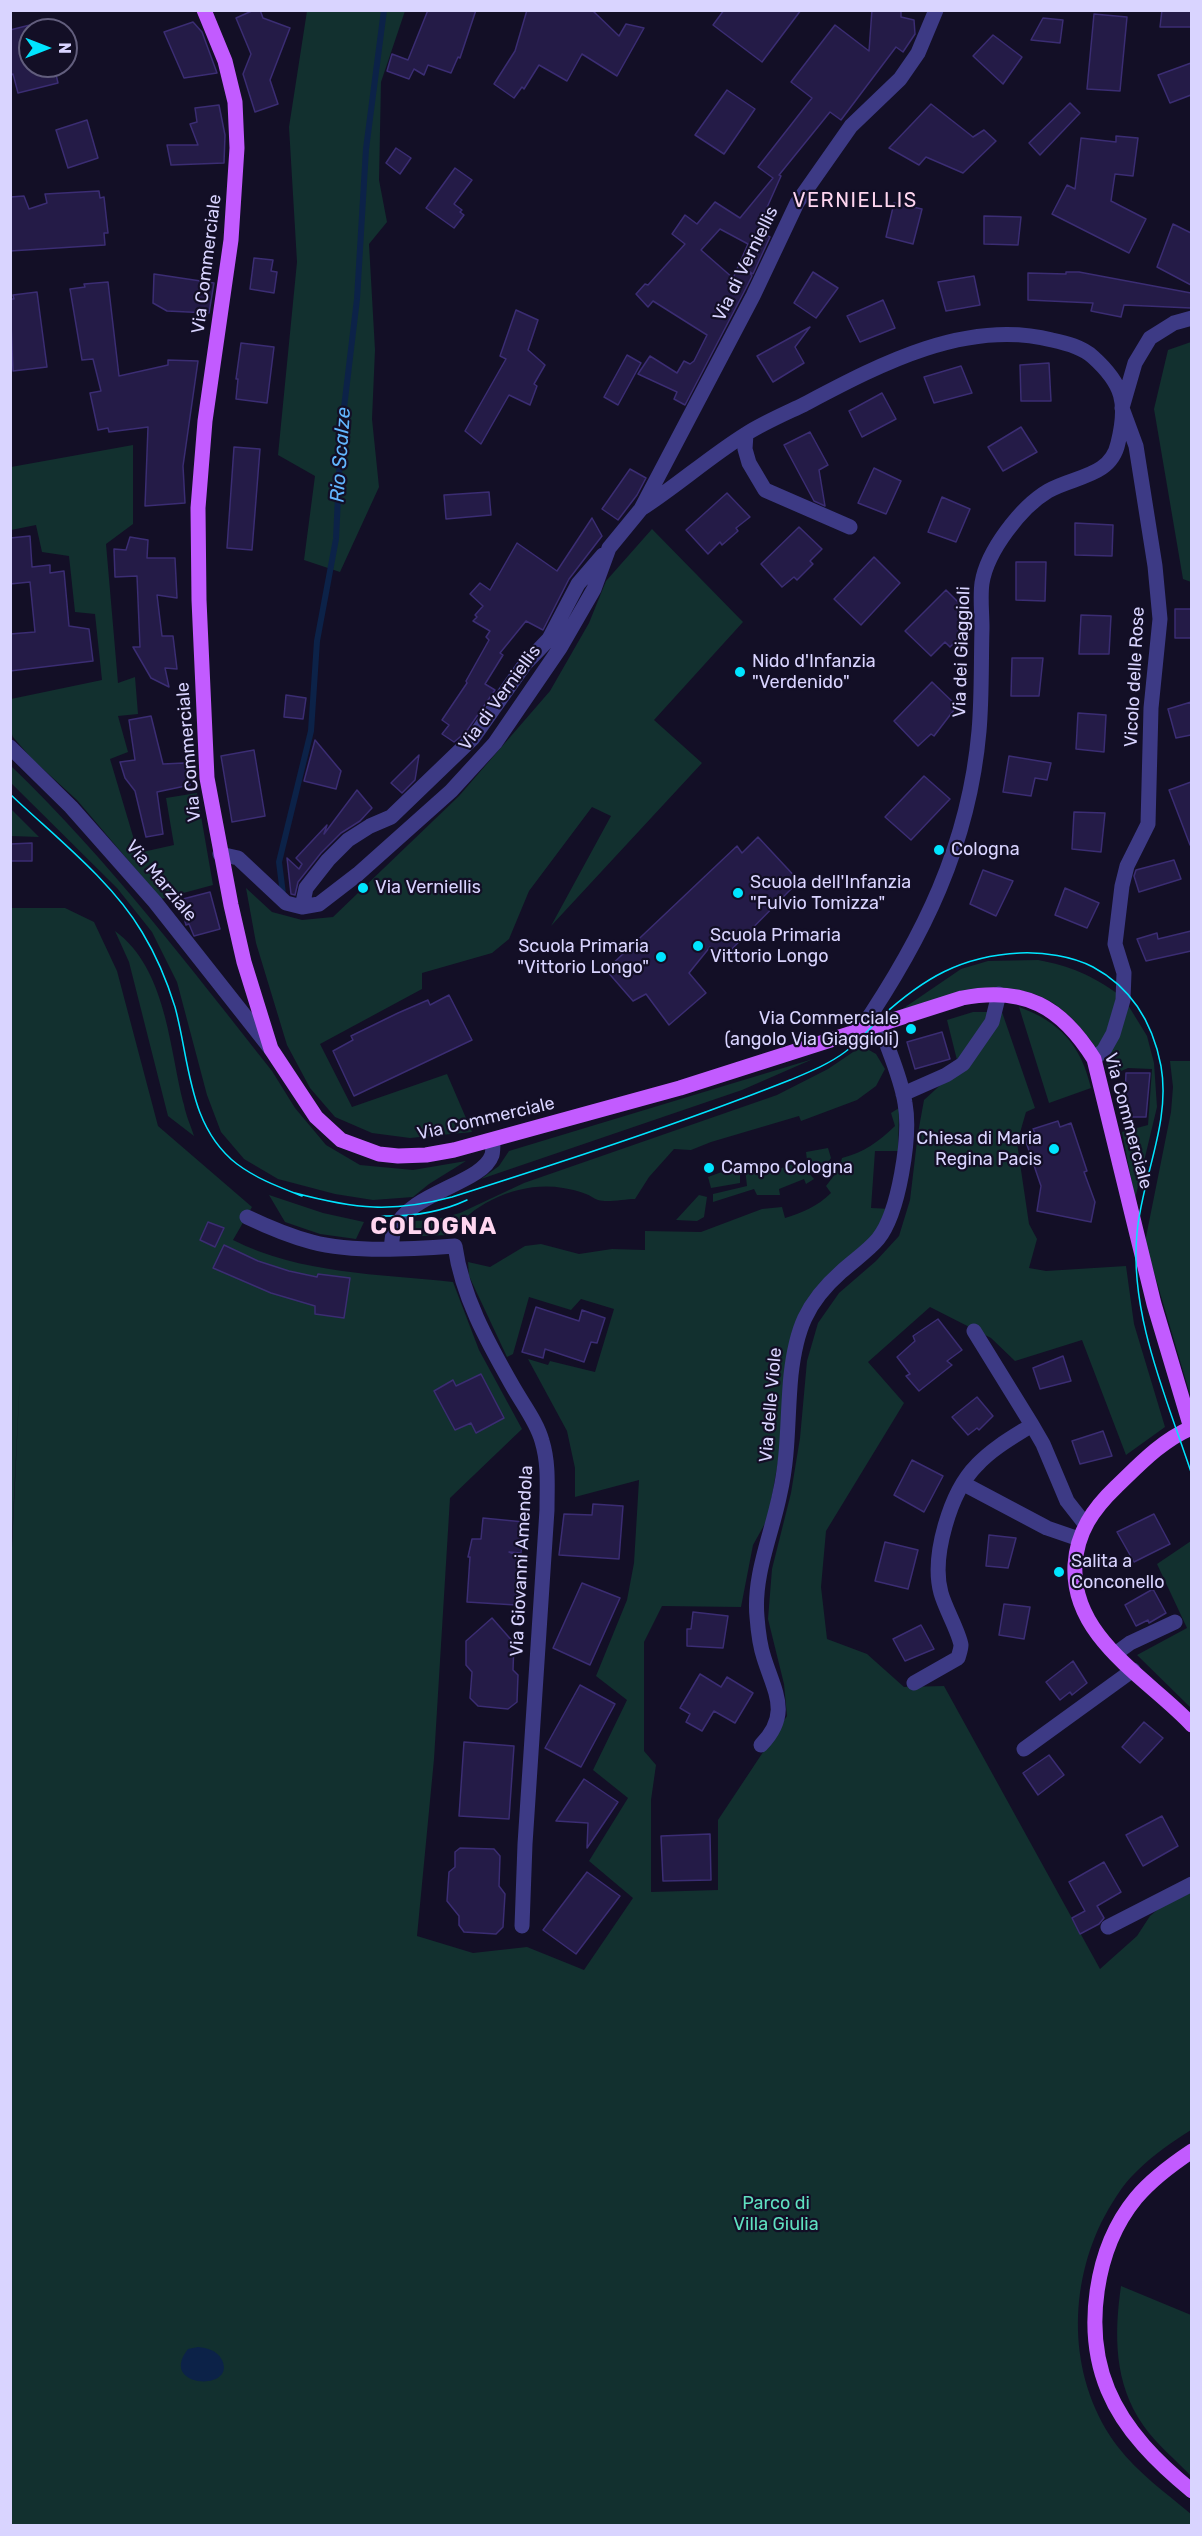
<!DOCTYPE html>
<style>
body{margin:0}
#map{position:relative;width:1202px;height:2536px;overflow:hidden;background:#130f26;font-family:Rubik,sans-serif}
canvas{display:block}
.frame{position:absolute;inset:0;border:12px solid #d9d4ff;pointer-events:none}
.north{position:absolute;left:18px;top:18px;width:60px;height:60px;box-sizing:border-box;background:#130f26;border:2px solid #625e7d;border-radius:50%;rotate:90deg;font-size:16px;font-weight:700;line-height:24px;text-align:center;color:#d9d4ff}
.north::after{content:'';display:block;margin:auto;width:21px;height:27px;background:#00e5ff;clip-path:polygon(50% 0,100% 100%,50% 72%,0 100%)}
</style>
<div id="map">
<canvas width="1202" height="2536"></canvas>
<div class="frame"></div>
<div class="north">N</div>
</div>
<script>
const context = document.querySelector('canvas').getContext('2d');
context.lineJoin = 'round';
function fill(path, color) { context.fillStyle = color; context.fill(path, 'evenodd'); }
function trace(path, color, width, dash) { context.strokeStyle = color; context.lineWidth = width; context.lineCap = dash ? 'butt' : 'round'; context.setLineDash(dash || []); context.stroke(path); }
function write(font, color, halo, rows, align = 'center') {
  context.font = font + ' Rubik,sans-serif'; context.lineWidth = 4.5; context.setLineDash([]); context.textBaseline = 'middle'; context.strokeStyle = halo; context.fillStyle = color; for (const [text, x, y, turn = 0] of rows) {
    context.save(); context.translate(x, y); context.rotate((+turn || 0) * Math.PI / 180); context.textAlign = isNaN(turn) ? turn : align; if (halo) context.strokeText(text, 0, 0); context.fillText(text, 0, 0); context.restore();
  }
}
const green = new Path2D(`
 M307,11H405L381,82L379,180L387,222L369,244L375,350L372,419L379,487L340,572L304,560L315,476L278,455L297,262L289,127Z
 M1191,342H1192L1191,582L1183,579L1154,409L1168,350Z
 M133,445V524L106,544L118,683L135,677L138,714L118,716L128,752L110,759L138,853L174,845L166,798L197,793L213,885L161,899L77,800L32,759L13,737L11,732V699L102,680L95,614L75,612L69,556L42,552L36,525L11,530V467Z
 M652,529L743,622L654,720L702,763L551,926L611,816L592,807L529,891L509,939L492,953L422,973V989L320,1044L352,1107L447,1074L472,1132L410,1138L372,1133L335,1117L310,1088L287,1045L256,943L246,888L272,912L302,920L333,917L459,796L550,691L589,623L606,581Z
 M11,766C108,859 189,966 272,1071L295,1108L326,1145L360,1165L413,1170L466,1161L429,1184L413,1197L373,1200L335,1194L278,1179L244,1159L221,1132L207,1095L177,982L152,932L117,888L11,783Z
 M11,809L39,837L11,836Z
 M11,908H65L94,922L117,971L158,1126L252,1207L233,1240C300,1274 379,1274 453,1282L479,1350L522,1429L450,1498L434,1759L417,1936L473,1953L527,1947L584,1970L633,1898L589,1861L628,1798L593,1770L627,1700L596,1676L627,1600L634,1563L639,1480L575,1497V1468L567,1431L528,1359L548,1365L550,1361L595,1372L614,1309L581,1299L571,1310L529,1297L513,1354L507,1357L469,1276L468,1262L490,1267L525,1246L541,1244L579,1254L612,1249L645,1250V1231L701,1232L762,1209L782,1207L785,1218C802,1213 818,1206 831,1193L826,1186L839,1169L842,1158C865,1152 878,1142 895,1126L891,1113L899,1108L898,1151H875L871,1208L891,1209L885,1223L806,1304L768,1518L753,1545L741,1607L662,1606L644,1642V1751L656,1765L651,1800V1892L718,1890V1820L787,1716L784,1684L768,1619L772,1569L791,1493L800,1438L807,1361L818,1323L839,1293L876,1261L899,1236L910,1200L918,1133L924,1100L959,1068L947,1020L973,1012H1002L1035,1108L1026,1112L1017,1143L1029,1224L1037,1239L1029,1268L1046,1271L1126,1266L1134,1324L1165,1427L1126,1455L1082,1340L1015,1361L991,1338L930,1307L868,1362L904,1403L826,1531L821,1587L827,1639L867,1654L904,1687L944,1686L1100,1969L1137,1936L1150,1916L1163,1905L1191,1891V2130C1172,2142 1153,2155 1137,2171C1122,2185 1111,2204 1101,2223C1067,2294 1069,2382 1118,2447C1138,2473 1166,2493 1191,2514V2525H11L10,1590L20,1375L11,1557Z
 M115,931C167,969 169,1048 184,1105C186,1116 191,1126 194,1136L168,1116L129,962Z
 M1038,960C1071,966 1091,975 1118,994L1108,1032L1096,1048C1037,961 982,990 898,1012L961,969L988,961Z
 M1128,1005L1147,1036L1154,1063L1157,1107L1135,1199L1122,1132L1148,1125L1152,1069L1128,1068L1110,1076L1105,1058Z
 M1019,1007C1060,1022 1081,1045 1091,1088L1049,1103Z
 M862,1046L876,1054L885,1069L876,1086L857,1100L801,1121L799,1116L711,1142L691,1150L674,1149L649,1177L635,1199C624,1199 608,1203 598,1200C594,1199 590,1195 586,1194C579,1191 570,1189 563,1188C522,1181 474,1201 450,1235L422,1236L415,1232L413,1221L434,1220L460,1213L524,1183L777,1095L828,1069Z
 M813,1059L742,1090L481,1179L499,1166L509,1151Z
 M1170,1061H1191V1398L1145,1242L1171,1112L1173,1087Z
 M828,1148L831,1158L820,1175L807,1160L806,1152Z
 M799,1162L814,1179L806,1184L804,1179L779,1189L780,1195H757L754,1189L713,1202V1194L747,1186L745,1168L765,1166L767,1173Z
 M730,1169H740V1183L711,1188L708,1177Z
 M269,1195L323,1213L364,1222L356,1239L320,1234L285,1222Z
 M699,1195L707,1197L704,1217L697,1221L676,1220Z
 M1191,1541V1708L1137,1655L1187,1628L1157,1564Z
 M1121,2286L1191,2315V2476C1176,2460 1156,2444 1143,2425C1114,2383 1114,2335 1121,2286Z`);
const water = new Path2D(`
 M198,2347C207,2348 217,2350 222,2360C237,2392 157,2388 188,2349Z`);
const stream = new Path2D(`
 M283,894L279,862L311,731L317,641L336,539L341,433L357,299L366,149L384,10`);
const building = new Path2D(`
 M254,10H260L263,18L290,28L270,80L278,104L255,112L243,74L251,54L236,18Z
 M428,10H476L460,58L458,57L451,73L428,65L424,75L414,69L409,79L387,71L392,54L408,60Z
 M527,10H592L619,36L626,24L644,28L617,76L582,54L567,81L539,65L524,89L522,87L514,98L494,84L515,51Z
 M724,10H801L762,62L713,25Z
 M872,10H901V17L914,20L915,34L903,52L896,47L841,120L830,112L779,175L781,176L757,230L770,237L753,274L749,271L752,276L744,292L685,405L674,399L677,392L638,374L650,356L677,373L684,361L690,364L694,361L707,335L653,301L648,307L636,294L645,284L648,285L685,244L672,234L685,215L697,224L715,202L740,218L773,178L758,167L812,98L791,82L835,25L869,51ZM720,229L748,244L733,278L701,250Z
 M1162,10H1191V27H1160Z
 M1094,14L1127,17L1120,91L1087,89Z
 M1043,18L1063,20L1060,43L1031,40Z
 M193,22L202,32L217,73L184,78L164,32Z
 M30,25V66H54L58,83L18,93L13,74L10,75V30Z
 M993,35L1022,57L1003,84L973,56Z
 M1191,63V95L1170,103L1158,75Z
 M727,90L755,109L724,154L695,135Z
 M1070,103L1080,113L1040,155L1029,143Z
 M931,104L973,137L984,130L996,141L963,173L926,157L919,165L889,148Z
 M219,105L225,135L224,163L171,165L167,145H198L190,124L197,122L195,108Z
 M87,120L98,158L68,168L56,130Z
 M1116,136L1138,138L1133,176L1115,174L1111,201L1146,219L1129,253L1052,214L1067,185L1075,189L1081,138L1116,142Z
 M396,148L411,158L400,174L386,163Z
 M455,168L472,180L454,204L462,210L460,212L464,215L454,228L426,208Z
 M99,191L100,198L104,197L108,233H104L105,245L10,251V197L24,196L29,209L47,203L45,194Z
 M894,203L922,209L913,244L886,237Z
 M984,216L1021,217L1018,245L984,244Z
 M1173,224L1191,233V285L1157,267Z
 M254,258L273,260L271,271L277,272L274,293L250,289Z
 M813,272L838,288L816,318L794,303Z
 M1066,272H1079L1191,293V308L1124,305L1121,317L1091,311L1093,303L1028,300V273L1066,274Z
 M154,274L214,283L209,313L167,311L153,303Z
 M974,276L980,305L946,311L938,282Z
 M108,282L119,376L168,365V360L198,361L183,466L185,503L145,506L148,427L109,432L108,428L98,430L90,393L101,391L93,359L82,360L70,289L85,287L84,284Z
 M37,292L47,367L13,371L10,299H14L13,295Z
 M883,300L895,328L860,342L847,316Z
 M516,310L538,320L528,350L545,365L534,384L537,386L530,405L509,395L481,444L465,431L506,359L500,356Z
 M810,327L795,347L804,363L773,382L757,356Z
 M241,343L274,347L267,403L236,399L238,379H236Z
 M627,355L641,363L618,405L604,397Z
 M1049,363L1051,401H1021L1020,365Z
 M961,366L972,393L934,403L924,377Z
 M882,393L896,419L862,437L849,411Z
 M1021,427L1037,452L1003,471L988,447Z
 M810,432L828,465L819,470L825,506L814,501L784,445Z
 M234,447L260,449L252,550L227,548Z
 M874,468L901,481L886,514L858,503Z
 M630,469L646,478L637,495L618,520L602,509Z
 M489,492L491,515L446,519L444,495Z
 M727,493L750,517L736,528L738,531L722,545L720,542L708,554L686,530Z
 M942,497L970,509L956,542L928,532Z
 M592,518L602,536L569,579L543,630L526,621L500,653L503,655L485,684L495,690L466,732L454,742L442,734L449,725L442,720L467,683L466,681L489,640L486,637L490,631L473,621L477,617L475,615L483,606L470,594L480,583L490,590L517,543L557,571Z
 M1075,523L1113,525L1112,556L1075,555Z
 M799,527L822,549L810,561L813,564L797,580L794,577L782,587L761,564Z
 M30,536L32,567L50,565V573L64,571L69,626L89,629L93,661L10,671V634L35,632L30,582L10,584V538Z
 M130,537L148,540L147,558H175L177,598L157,595L162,636H173L177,669L165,668L169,687L151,678L133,647H140L137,576L115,577L114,549L126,550Z
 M874,557L900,583L861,625L834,599Z
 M1016,562H1046L1045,601L1016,600Z
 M946,590L972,616L958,631L962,635L950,647L945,642L931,656L905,631Z
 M1175,609H1191V638H1175Z
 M1081,615L1111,616L1109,654H1079Z
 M1012,658H1043L1039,696H1011Z
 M932,682L957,706L934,736L931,734L918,746L894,721Z
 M286,695L306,698L303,719L284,717Z
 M1191,702V735L1176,738L1168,709Z
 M1078,713L1106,715L1104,752L1076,749Z
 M151,716L163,764L184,763L190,785L157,792L163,834L146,837L135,791L125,778L120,762L135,760L129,720Z
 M315,740L341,771L336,789L304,781Z
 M254,750L265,816L232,822L221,756Z
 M419,755L415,780L402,793L391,783Z
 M1009,756L1051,763L1047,780L1035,778L1031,796L1003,792Z
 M924,776L950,799L911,840L885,817Z
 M1191,782V844L1190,845L1169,790Z
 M357,790L372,808L360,821L341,833L321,853L298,882L295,895L291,894L287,858L299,869L302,864L296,858L327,825L324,834Z
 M1074,812L1105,813L1101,852L1072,849Z
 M758,837L799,881L722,959L710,947L689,973L706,993L669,1025L646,994L633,1001L606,970L737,846L742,853Z
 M32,843V861H10V844Z
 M1174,860L1181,879L1139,892L1134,876L1136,870Z
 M983,870L1013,881L996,916L970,904Z
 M1065,888L1099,903L1087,928L1055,915Z
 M210,892L220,929L194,936L189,924L186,925L179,900Z
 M1191,931V951L1146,961L1137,939L1157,933L1158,939Z
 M449,995L472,1040L354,1096L333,1051L353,1040L351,1036L398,1013L428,1000L430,1005Z
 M942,1032L950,1059L915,1069L907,1042Z
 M1126,1073H1150L1146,1117H1124Z
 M1058,1121L1060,1127L1071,1123L1087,1171L1084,1172L1095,1202L1091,1222L1037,1211L1041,1186L1025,1139L1036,1135L1033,1129Z
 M208,1222L224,1228L215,1247L200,1240Z
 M224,1245L258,1261L289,1271L317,1277L318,1274L350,1278L344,1318L315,1314V1306L271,1293L213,1268Z
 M536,1307L579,1321L582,1310L605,1318L597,1343L591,1342L584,1362L545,1349L543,1358L522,1352Z
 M938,1319L962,1350L947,1361L952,1365L919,1391L906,1376L910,1374L897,1357L915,1341L913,1336Z
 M1063,1356L1071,1381L1040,1389L1033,1368Z
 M481,1374L504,1418L476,1433L471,1423L455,1430L434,1391L453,1380L456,1386Z
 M977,1397L993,1416L979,1430L977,1428L968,1435L952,1417Z
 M1103,1431L1112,1456L1080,1464L1072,1441Z
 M912,1460L943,1476L924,1512L894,1495Z
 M593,1504L623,1506L619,1559L559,1555L564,1514L592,1515Z
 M1154,1514L1170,1544L1134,1562L1117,1532Z
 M483,1518L524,1522L521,1553L509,1552L521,1557L516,1605L467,1602L470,1557H468L472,1539H481Z
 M989,1535L1016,1538L1008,1568L986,1566Z
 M885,1542L918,1550L908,1589L875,1581Z
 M582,1583L620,1598L590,1665L553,1648Z
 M1153,1589L1166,1613L1149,1623L1148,1620L1136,1626L1125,1605Z
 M1004,1604L1030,1607L1024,1639L999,1635Z
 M693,1612L728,1616L723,1648L687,1646V1629H691Z
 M492,1618L514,1643L513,1670L518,1675L517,1702L508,1709L478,1706L470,1698L472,1672L466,1665V1641Z
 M921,1625L934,1649L905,1661L893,1639Z
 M1073,1661L1087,1683L1072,1695L1070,1692L1060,1700L1046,1682Z
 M700,1674L721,1687L727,1677L753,1693L735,1723L714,1711L702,1731L686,1722L690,1714L680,1708Z
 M580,1685L615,1704L581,1767L545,1748Z
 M1144,1722L1163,1738L1140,1763L1122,1747Z
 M464,1742L514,1746L509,1819L459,1816Z
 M1049,1755L1064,1775L1038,1795L1023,1773Z
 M584,1779L618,1802L587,1848L588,1823L556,1821Z
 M1162,1816L1178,1846L1143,1866L1126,1835Z
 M710,1834L711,1880L663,1881L661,1836Z
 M460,1848L494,1849L500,1856L499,1886L505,1894L503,1927L496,1934L464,1932L459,1925V1916L447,1901L449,1872L455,1867V1852Z
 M1104,1862L1121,1892L1097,1906L1104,1918L1099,1924L1080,1934L1072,1918L1085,1911L1069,1882Z
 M587,1872L620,1896L576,1954L543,1930Z`);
const minor = new Path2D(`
 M746,434L745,449L749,463L765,490L850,527
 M641,509C677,486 709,457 746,434C763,423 784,414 803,405C877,366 965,318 1052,340C1066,343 1082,347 1093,357C1123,384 1128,403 1118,443C1111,477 1074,476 1048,491C1021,507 987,551 982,583C980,597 982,613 982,628C981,662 982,697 979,731C969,845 923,938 859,1032
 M10,747L71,807L155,902L271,1049
 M220,854L238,858L286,903L302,907L319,904L358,874L451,791L495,743L560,648L594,589L609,548L641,509L753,296L797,203L851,126L900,79L918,53L936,10
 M302,907L306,888L328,860L348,840L370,826L391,817L473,738L525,664L549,639L578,584L603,555
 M1094,1059L1104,1050L1113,1034L1123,1000L1124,973L1115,944L1122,886L1127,866L1148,824L1151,708L1160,619L1155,566L1136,446L1122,408L1135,363L1150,338L1174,323L1192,318
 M903,1094L946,1075L963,1064L992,1022L999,994
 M247,1217C268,1227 289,1236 312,1242C352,1253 413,1249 455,1246C462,1296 487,1341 512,1385C522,1403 537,1422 542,1441C549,1464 547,1487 547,1510L525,1844L522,1926
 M391,1249C392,1243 392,1235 394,1230C409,1192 482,1184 492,1155C493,1151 493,1145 493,1141
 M974,1331L1032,1425L1043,1444L1067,1501L1085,1524
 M964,1484L1047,1528L1079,1539
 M1115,1654L1130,1643L1175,1622
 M914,1683L958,1658C959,1654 961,1649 961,1645C959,1632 945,1608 941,1593C931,1557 950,1492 977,1465C993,1448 1013,1437 1032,1425
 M761,1745C791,1714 775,1693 764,1658C760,1646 758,1630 757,1617C753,1575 772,1534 780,1493C789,1454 787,1415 791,1375C796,1330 806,1303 841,1272C853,1261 868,1251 878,1239C899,1213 911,1136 905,1103C901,1077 888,1050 880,1025
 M1024,1749L1133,1670
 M1108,1927L1192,1884`);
const major = new Path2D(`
 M204,10L225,61L235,102L237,148L231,240L205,421L198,508L199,600L207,778L231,905L244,962L271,1049L316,1117L341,1140L379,1154L398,1156L426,1155L454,1150L680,1088L962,998C1024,986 1061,1006 1094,1059L1154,1304L1191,1428C1161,1441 1139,1465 1116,1487C1093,1509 1077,1532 1075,1565C1071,1638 1148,1678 1192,1725
 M1192,2151C1171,2165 1152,2179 1136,2198C1095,2248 1083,2330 1108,2390C1125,2431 1158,2463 1192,2491`);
const tram = new Path2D(`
 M10,794C54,836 111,880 142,932C156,955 167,981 175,1007C190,1062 188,1126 237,1164C257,1179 279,1187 302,1196
 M295,1193C355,1209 392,1213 452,1197C565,1161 679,1124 790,1080C809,1072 829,1064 845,1052C859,1042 869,1029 881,1017C924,978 961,956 1020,953C1043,952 1072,956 1093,967C1132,988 1153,1024 1161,1066C1171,1123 1142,1177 1137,1233C1129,1314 1167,1399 1192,1475
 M380,1216C412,1217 439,1213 467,1200`);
const markers = [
 [740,672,6,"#00e5ff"],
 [939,850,6,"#00e5ff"],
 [363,888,6,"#00e5ff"],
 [738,893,6,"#00e5ff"],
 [698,946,6,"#00e5ff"],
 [661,957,6,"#00e5ff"],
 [911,1029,6,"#00e5ff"],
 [1054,1149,6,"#00e5ff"],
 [709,1168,6,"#00e5ff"],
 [1059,1572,6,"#00e5ff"]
];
const streetNames = [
 ["Via Commerciale",207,264,-83],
 ["Via di Verniellis",746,264,-64],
 ["Via dei Giaggioli",962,652,-88],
 ["Vicolo delle Rose",1135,677,-87],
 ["Via di Verniellis",500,698,-54],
 ["Via Commerciale",189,752,-95],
 ["Via Marziale",161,881,50],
 ["Via Commerciale",486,1119,-13],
 ["Via Commerciale",1128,1121,75],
 ["Via delle Viole",771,1405,-85],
 ["Via Giovanni Amendola",522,1561,-87]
];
const poiNames = [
 ["Nido d'Infanzia",752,662],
 ["\"Verdenido\"",752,683],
 ["Cologna",951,850],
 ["Scuola dell'Infanzia",750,883],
 ["\"Fulvio Tomizza\"",750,904],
 ["Via Verniellis",375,888],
 ["Scuola Primaria",710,936],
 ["Vittorio Longo",710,957],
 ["Scuola Primaria",649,947,"right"],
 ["\"Vittorio Longo\"",649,968,"right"],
 ["Via Commerciale",899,1019,"right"],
 ["(angolo Via Giaggioli)",899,1040,"right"],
 ["Chiesa di Maria",1042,1139,"right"],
 ["Regina Pacis",1042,1160,"right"],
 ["Campo Cologna",721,1168],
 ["Salita a",1071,1562],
 ["Conconello",1071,1583]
];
const parkNames = [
 ["Parco di",776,2204],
 ["Villa Giulia",776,2225]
];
const neighbourhoodNames = [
 ["VERNIELLIS",855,201]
];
const waterNames = [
 ["Rio Scalze",341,455,-86]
];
const districtNames = [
 ["COLOGNA",434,1227]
];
fill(green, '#12302f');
fill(water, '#0c2248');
trace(stream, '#0c2248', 6);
fill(building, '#241b47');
trace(building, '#3b2d73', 1.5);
trace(minor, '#3d3a85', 15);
trace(major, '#c25bff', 15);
trace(tram, '#00e5ff', 1.5);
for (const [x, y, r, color] of markers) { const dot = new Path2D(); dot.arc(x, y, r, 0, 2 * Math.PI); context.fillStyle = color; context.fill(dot); trace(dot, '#130f26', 2); }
write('18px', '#d9d4ff', '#130f26', streetNames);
write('18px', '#d9d4ff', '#130f26', poiNames, 'left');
write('18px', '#5fe0c0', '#130f26', parkNames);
context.letterSpacing = '1.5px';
write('20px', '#ffd6f0', '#130f26', neighbourhoodNames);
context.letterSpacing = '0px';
write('italic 20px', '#62b6ff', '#130f26', waterNames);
context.letterSpacing = '1.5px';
write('bold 24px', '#ffd6f0', '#130f26', districtNames);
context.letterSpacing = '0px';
</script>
